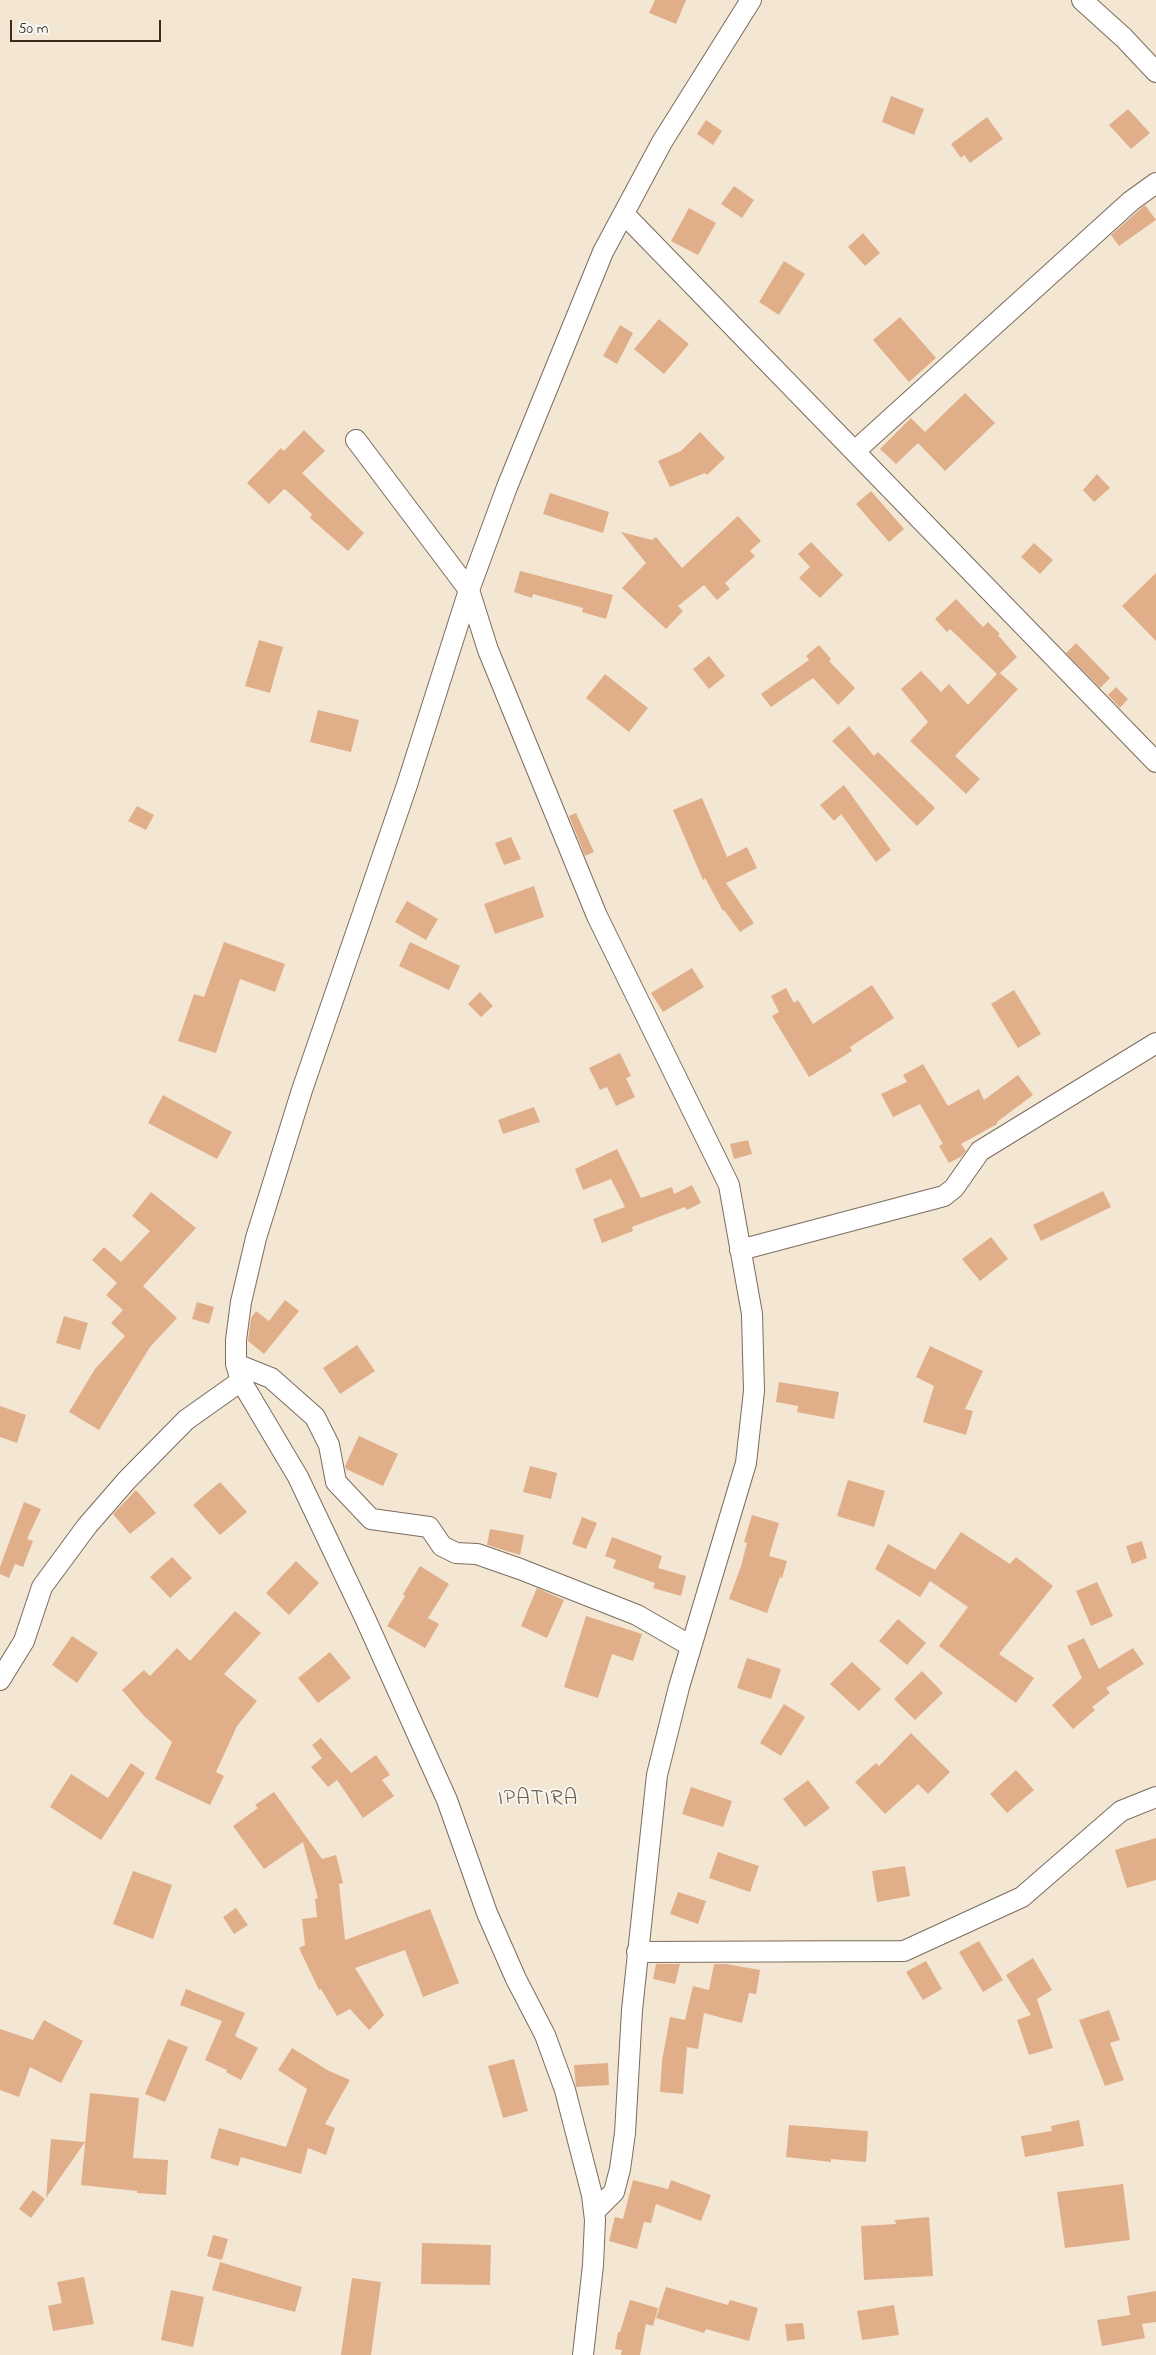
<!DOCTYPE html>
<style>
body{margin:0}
#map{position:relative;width:1156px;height:2355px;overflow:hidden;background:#f3e7d4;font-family:"Indie Flower",sans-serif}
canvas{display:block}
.scale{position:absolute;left:10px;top:20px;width:151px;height:22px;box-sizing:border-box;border:2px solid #3b2a1e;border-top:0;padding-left:6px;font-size:15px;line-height:18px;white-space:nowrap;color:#3b2a1e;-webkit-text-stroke:4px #f6f6f2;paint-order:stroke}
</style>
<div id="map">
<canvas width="1156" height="2355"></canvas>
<div class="scale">50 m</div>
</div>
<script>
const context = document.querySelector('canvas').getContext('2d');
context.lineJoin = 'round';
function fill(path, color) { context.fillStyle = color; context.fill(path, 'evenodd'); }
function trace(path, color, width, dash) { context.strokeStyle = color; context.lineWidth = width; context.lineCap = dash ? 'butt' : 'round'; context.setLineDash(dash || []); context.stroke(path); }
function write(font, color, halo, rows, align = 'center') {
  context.font = font + ' "Indie Flower",sans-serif'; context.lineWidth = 4; context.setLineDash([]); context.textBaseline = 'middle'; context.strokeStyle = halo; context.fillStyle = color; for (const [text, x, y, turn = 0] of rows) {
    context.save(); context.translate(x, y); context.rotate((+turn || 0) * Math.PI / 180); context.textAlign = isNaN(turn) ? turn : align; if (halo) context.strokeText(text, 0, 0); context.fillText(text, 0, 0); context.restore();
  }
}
const building = new Path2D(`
 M655,0H686L676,24L649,13Z
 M891,96L924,109L914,135L882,122Z
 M1128,109L1150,133L1131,149L1109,125Z
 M987,117L1003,139L970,163L964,155L961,158L951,144Z
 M706,120L722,131L713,145L697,134Z
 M734,186L754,200L742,218L721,204Z
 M1145,205L1156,220L1119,246L1111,235Z
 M689,208L716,223L698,255L671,241Z
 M863,233L880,253L865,266L848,247Z
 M784,261L805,274L779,315L759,302Z
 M900,317L936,358L909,382L873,340Z
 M659,319L689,344L664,374L634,349Z
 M620,325L633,333L617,364L603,356Z
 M965,393L995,423L945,471L918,443L896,464L880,449L911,418L925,432Z
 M304,430L325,451L302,473L364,533L348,551L310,518L312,514L286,490L284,489L269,504L247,483L281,448L284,451Z
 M700,432L725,458L707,475L705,473L670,487L658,461L681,451Z
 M1097,474L1110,488L1094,502L1083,490Z
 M871,491L904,529L889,542L856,504Z
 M550,493L609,512L603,533L543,514Z
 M738,516L761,541L750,551L755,556L725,583L730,589L717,600L704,585L678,606L683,611L666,629L622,588L646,563L621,532L652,540L656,537L682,568Z
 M811,542L843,575L820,598L799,578L810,567L798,554Z
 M1034,543L1053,560L1040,574L1021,557Z
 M520,571L613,595L606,619L582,612L583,608L533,594L532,598L514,592Z
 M1156,573V641L1122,606Z
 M956,599L983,627L988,622L1000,634L998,635L1017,657L1000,673L1018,689L955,756L980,779L966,794L910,741L928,722L901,689L921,671L941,692L949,684L968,705L997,674L950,629L947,632L935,619Z
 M259,640L283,647L270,693L245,686Z
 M1076,643L1110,678L1100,688L1066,653Z
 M819,645L831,659L829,661L855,688L838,705L813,678L771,707L761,694L809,660L806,656Z
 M709,656L725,676L709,689L693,669Z
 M605,674L648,708L629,732L586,698Z
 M1116,687L1128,699L1120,708L1108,695Z
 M318,710L359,720L351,752L310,742Z
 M849,726L874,756L878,752L935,808L917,826L832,741Z
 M844,785L891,850L876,862L841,814L834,821L820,805Z
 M702,798L727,857L747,847L757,868L726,883L754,923L740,932L724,910L723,911L705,878L703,880L673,810Z
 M137,806L154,815L146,830L128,821Z
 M576,813L594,852L585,856L569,816Z
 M511,837L521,859L504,865L495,843Z
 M534,886L544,917L495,934L484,904Z
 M407,901L438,919L426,940L395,922Z
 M224,942L285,964L275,992L240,979L216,1053L178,1041L194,994L204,997Z
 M410,942L460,966L449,990L399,966Z
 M692,968L704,987L663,1012L651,993Z
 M872,985L894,1018L850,1047L852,1051L809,1077L772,1016L779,1012L771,996L786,988L794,1003L798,1000L813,1024Z
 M1014,990L1041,1034L1018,1048L991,1004Z
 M480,992L493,1006L481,1017L468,1004Z
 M620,1053L631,1076L626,1078L635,1097L616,1106L607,1087L600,1090L589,1068Z
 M923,1064L948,1106L979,1089L984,1100L1018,1075L1033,1095L997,1122V1124L961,1144L966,1151L962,1156L949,1163L939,1146L943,1144L920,1104L893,1117L881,1094L907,1082L903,1075Z
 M163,1095L232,1132L217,1159L148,1123Z
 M534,1107L540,1122L503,1134L498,1120Z
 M748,1140L752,1154L734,1159L730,1144Z
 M617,1149L641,1198L672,1187L674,1194L692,1185L701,1203L687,1210L685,1207L632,1227L633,1231L602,1243L593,1219L625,1207L611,1179L583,1190L575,1169Z
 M1103,1191L1111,1207L1041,1241L1033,1225Z
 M151,1192L196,1228L143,1286L177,1318L150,1347L99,1430L69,1412L95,1369L125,1336L111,1323L123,1310L106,1295L117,1283L92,1260L104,1247L121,1262L150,1231L132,1216Z
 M991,1237L1008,1259L980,1281L962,1259Z
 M285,1300L299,1311L264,1354L248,1341L251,1318L256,1311L269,1321Z
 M197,1302L214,1307L209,1324L192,1319Z
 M64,1316L88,1323L80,1350L56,1343Z
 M357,1345L375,1371L340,1394L323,1368Z
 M930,1346L983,1371L965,1409L973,1411L966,1435L923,1422L934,1386L916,1377Z
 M779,1382L839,1392L834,1419L797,1412L798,1406L776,1402Z
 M0,1406L26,1415L17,1443L0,1437Z
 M359,1436L398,1454L383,1486L346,1469L345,1466Z
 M530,1466L557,1473L551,1499L523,1492Z
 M848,1480L885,1491L874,1527L837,1516Z
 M220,1482L247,1512L220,1535L193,1505Z
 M136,1490L156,1513L130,1534L113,1514Z
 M24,1502L41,1509L27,1539L33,1541L23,1567L15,1564L9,1578L0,1574V1567Z
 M752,1515L779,1523L769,1556L787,1561L782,1578L780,1577L767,1613L729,1599L741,1566L747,1543L744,1542Z
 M582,1517L597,1523L586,1549L572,1544Z
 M490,1529L524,1535L520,1555L487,1545Z
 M961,1532L1010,1564L1016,1557L1053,1586L999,1654L1034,1678L1016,1703L939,1646L968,1607L930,1581L920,1597L875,1569L888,1544L935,1570Z
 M612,1537L662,1556L658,1568L686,1576L681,1596L653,1588L655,1583L613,1568L616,1560L605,1556Z
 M1142,1541L1147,1558L1132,1564L1126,1546Z
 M172,1557L192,1578L170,1598L150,1577Z
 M296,1561L319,1583L289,1615L266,1593Z
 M420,1566L449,1584L428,1618L439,1624L425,1648L387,1626L405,1596L403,1594Z
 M1097,1582L1113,1616L1091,1626L1076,1591Z
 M537,1588L564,1600L547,1638L521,1626Z
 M235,1611L261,1633L224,1674L257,1701L237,1726L216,1772L224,1776L210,1805L155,1779L172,1742L144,1716L122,1690L144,1670L150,1676L177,1648L190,1661Z
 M586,1616L642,1634L633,1661L612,1654L598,1698L564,1687Z
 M898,1619L926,1643L907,1665L879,1641Z
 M72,1636L98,1653L77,1683L52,1665Z
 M1084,1638L1099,1669L1133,1648L1144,1664L1106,1688L1110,1693L1092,1707L1095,1710L1073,1729L1052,1705L1082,1678L1067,1646Z
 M330,1652L351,1678L318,1703L298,1678Z
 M747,1658L781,1669L771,1699L737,1688Z
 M852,1662L881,1689L859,1711L830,1684Z
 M922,1671L943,1693L915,1720L894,1699Z
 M784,1704L805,1717L781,1756L760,1743Z
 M911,1733L950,1772L928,1794L918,1784L885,1814L855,1782L876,1763L879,1766Z
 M321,1738L351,1773L376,1755L390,1775L382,1780L394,1796L363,1818L337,1780L328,1787L311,1767L322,1758L312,1745Z
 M131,1763L145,1773L101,1840L50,1807L71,1774L108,1798Z
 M1016,1770L1034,1790L1007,1813L990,1794Z
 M808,1780L830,1808L805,1827L783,1799Z
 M691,1787L732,1801L723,1827L682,1814Z
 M274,1792L322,1859L336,1855L343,1883L339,1884L345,1940L430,1909L459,1983L423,1997L405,1950L355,1968L384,2015L369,2030L350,2009L337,2016L321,1989L319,1990L299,1948L305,1945L302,1919L317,1917L315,1899L318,1898L303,1842L264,1869L233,1826L258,1808L255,1805Z
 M1156,1838V1880L1127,1888L1115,1850Z
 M718,1852L759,1866L750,1892L709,1878Z
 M905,1866L910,1896L877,1902L872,1871Z
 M133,1871L172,1885L153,1939L113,1924Z
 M678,1892L706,1901L698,1924L670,1914Z
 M236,1908L248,1925L234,1934L223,1917Z
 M979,1941L1003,1980L983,1992L959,1952Z
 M1033,1958L1052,1990L1037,1999L1053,2048L1029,2055L1017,2020L1031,2015L1006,1975Z
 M926,1961L942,1989L923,2000L906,1972Z
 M656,1964H680L675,1984L653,1979Z
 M714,1964H726L760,1970L756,1994L749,1993L742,2023L704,2013L698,2049L687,2047L683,2094L660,2092L662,2061L670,2017L685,2020L693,1986L709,1990Z
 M186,1989L245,2013L235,2036L258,2048L241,2080L226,2072L227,2070L205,2060L222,2021L180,2005Z
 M1109,2010L1120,2040L1110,2043L1124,2080L1105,2086L1079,2020Z
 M44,2020L83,2041L61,2083L30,2067L19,2097L0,2090V2029L33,2040Z
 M168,2039L188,2047L165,2102L145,2094Z
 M292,2048L329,2071L350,2080L325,2124L335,2128L326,2155L308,2148L301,2174L241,2157L238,2166L210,2158L219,2128L286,2147L307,2089L278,2070Z
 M514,2059L528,2111L503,2118L488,2066Z
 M608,2063L609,2085L576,2087L574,2065Z
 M90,2093L139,2098L133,2158L168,2160L166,2195L137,2193V2191L81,2185Z
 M1079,2120L1084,2146L1025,2157L1021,2136L1052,2131L1051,2126Z
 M789,2125L868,2131L866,2162L831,2159V2162L786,2157Z
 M51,2139L85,2142L46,2198Z
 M633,2180L668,2189L671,2180L711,2195L701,2221L656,2204L651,2223L644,2222L637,2249L609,2241L615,2217L623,2219Z
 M1123,2184L1130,2240L1065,2248L1057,2192Z
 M33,2190L45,2199L31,2218L19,2209Z
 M929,2217L933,2276L864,2280L861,2226L896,2224L895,2220Z
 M213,2235L228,2239L222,2260L207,2256Z
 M422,2243L491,2245L490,2285L421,2284Z
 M220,2262L302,2287L295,2312L212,2290Z
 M84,2277L94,2324L53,2331L48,2306L62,2303L57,2282Z
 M352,2278L381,2282L371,2355H341Z
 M666,2287L728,2305L730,2300L758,2308L749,2341L706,2329L704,2333L656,2318Z
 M171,2290L204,2297L193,2347L161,2340Z
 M1156,2291V2322L1142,2324L1145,2338L1102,2346L1097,2320L1130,2315L1127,2296Z
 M630,2300L658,2308L653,2326L646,2324L640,2355H621L622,2350L615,2349L618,2332H620Z
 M894,2305L899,2335L862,2340L857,2311Z
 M803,2323L805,2339L787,2341L785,2324Z`);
const minor = new Path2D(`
 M1082,0L1124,38L1156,72
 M624,214L1156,762
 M356,440L469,590L488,650L597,916L729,1185L752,1314L754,1391L746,1463L679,1687L657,1775L632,2010L625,2133L620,2169L614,2192L594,2212
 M855,451L1131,201L1156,183
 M740,1250L944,1196L954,1188L980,1151L1156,1043
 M236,1364L271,1378L315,1417L329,1445L336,1482L371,1519L429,1527L442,1546L456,1553L477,1554L520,1569L637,1615L691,1646
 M0,1680L24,1641L42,1587L87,1526L127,1480L186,1420L241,1381
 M637,1952L904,1951L1022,1897L1121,1811L1156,1797
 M583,2355L593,2265L595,2220L592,2195L565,2090L545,2035L516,1979L487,1913L447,1800L365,1618L298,1477L241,1381L236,1364V1340L241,1302L256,1238L302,1090L407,785L469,590L507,487L603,252L662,142L751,0`);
const quarterNames = [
 ["IPATIRA",538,1800]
];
fill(building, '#e1ae8a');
trace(minor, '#7b6c5e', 22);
trace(minor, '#fff', 20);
context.letterSpacing = '1px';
write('22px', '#755844', '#f6f6f2', quarterNames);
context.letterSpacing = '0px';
</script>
